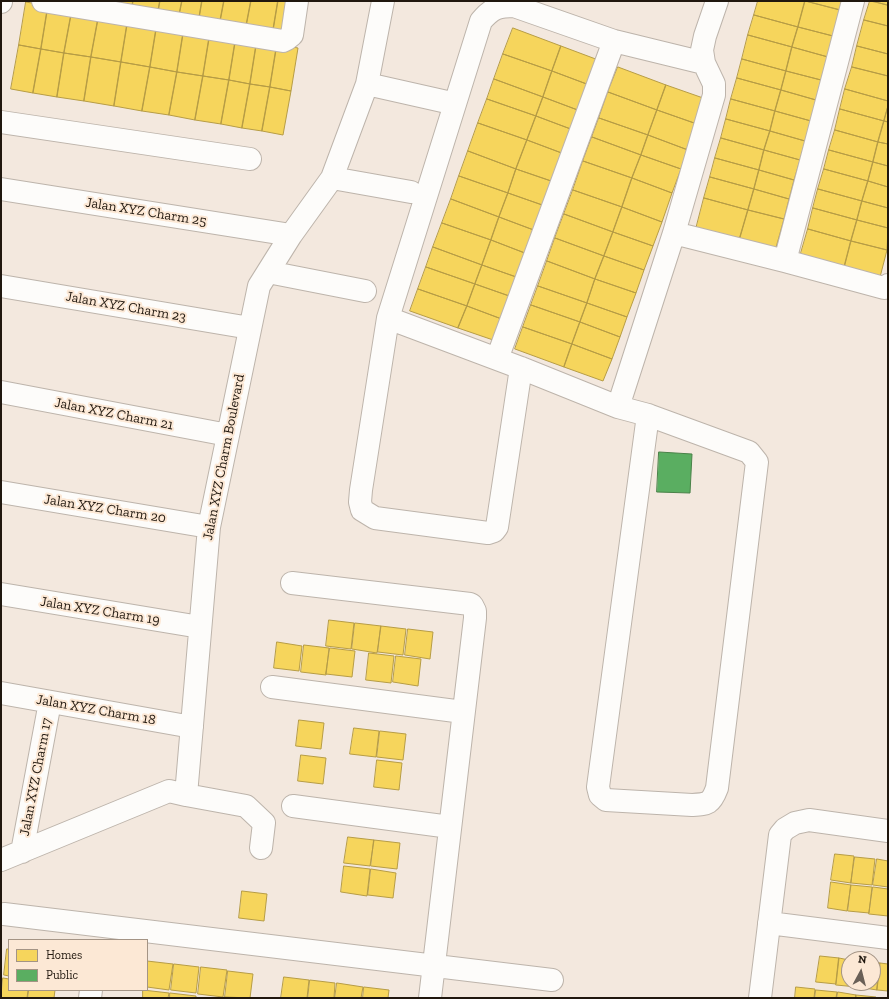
<!DOCTYPE html>
<style>
body{margin:0}
#map{position:relative;width:889px;height:999px;overflow:hidden;background:#f3e8de;font-family:"Zilla Slab",serif}
canvas{display:block}
.frame{position:absolute;inset:0;border:2px solid #20170e;pointer-events:none}
.legend{position:absolute;left:8px;top:939px;width:140px;height:52px;box-sizing:border-box;background:#fce8d5;border:1px solid #a49485;margin:0;padding:5px 7px;list-style:none;font-size:12px;color:#20170e}
.legend li{display:flex;align-items:center;gap:8px;height:20px}
.legend b{width:20px;border:1px solid #a49485}
.north{position:absolute;left:841px;top:951px;width:40px;height:40px;box-sizing:border-box;background:#fce8d5;border:1px solid #a49485;border-radius:50%;rotate:7deg;font-size:11px;font-weight:700;line-height:16px;text-align:center;color:#20170e}
.north::after{content:'';display:block;margin:auto;width:14px;height:18px;background:#6a6057;clip-path:polygon(50% 0,100% 100%,50% 72%,0 100%)}
</style>
<div id="map">
<canvas width="889" height="999"></canvas>
<div class="frame"></div>
<ul class="legend">
<li><b style="height:11px;background:#f6d55c"></b>Homes</li>
<li><b style="height:11px;background:#5aae61"></b>Public</li>
</ul>
<div class="north">N</div>
</div>
<script>
const context = document.querySelector('canvas').getContext('2d');
context.lineJoin = 'round';
function fill(path, color) { context.fillStyle = color; context.fill(path, 'evenodd'); }
function trace(path, color, width, dash) { context.strokeStyle = color; context.lineWidth = width; context.lineCap = dash ? 'butt' : 'round'; context.setLineDash(dash || []); context.stroke(path); }
function write(font, color, halo, rows, align = 'center') {
  context.font = font + ' "Zilla Slab",serif'; context.lineWidth = 4; context.setLineDash([]); context.textBaseline = 'middle'; context.strokeStyle = halo; context.fillStyle = color; for (const [text, x, y, turn = 0] of rows) {
    context.save(); context.translate(x, y); context.rotate((+turn || 0) * Math.PI / 180); context.textAlign = isNaN(turn) ? turn : align; if (halo) context.strokeText(text, 0, 0); context.fillText(text, 0, 0); context.restore();
  }
}
const homes = new Path2D(`
 M107,1H133L132,8Z
 M133,1H160L158,12L132,8Z
 M160,1H182L179,16L158,12Z
 M182,1H202L199,19L179,16Z
 M202,1H224L220,22L199,19Z
 M224,1H251L246,27L220,22Z
 M251,1H278L273,31L246,27Z
 M278,1H294L288,34L273,31Z
 M758,1H805L798,27L754,15Z
 M805,1L841,10L833,36L798,27Z
 M806,1H843L841,10Z
 M870,1L888,5V26L864,20Z
 M873,1H888V5Z
 M26,2L48,6L41,49L19,45Z
 M48,6L72,10L64,53L41,49Z
 M72,10L99,14L91,57L64,53Z
 M99,14L128,19L121,62L91,57Z
 M754,15L798,27L792,47L748,35Z
 M128,19L157,24L150,67L121,62Z
 M864,20L888,26V54L857,46Z
 M157,24L184,28L177,72L150,67Z
 M798,27L833,36L828,57L792,47Z
 M184,28L210,33L203,76L177,72Z
 M513,28L561,46L552,71L503,54Z
 M210,33L236,37L229,80L203,76Z
 M748,35L792,47L786,71L742,59Z
 M236,37L257,40L250,84L229,80Z
 M257,40L277,44L270,87L250,84Z
 M277,44L298,48L291,91L270,87Z
 M19,45L41,49L33,93L11,89Z
 M561,46L601,61L592,86L552,71Z
 M857,46L888,54V76L852,67Z
 M792,47L828,57L821,80L786,71Z
 M41,49L64,53L57,97L33,93Z
 M64,53L91,57L84,101L57,97Z
 M503,54L552,71L543,97L494,79Z
 M91,57L121,62L114,106L84,101Z
 M742,59L786,71L781,90L737,78Z
 M121,62L150,67L142,111L114,106Z
 M150,67L177,72L169,115L142,111Z
 M618,67L666,85L657,110L608,92Z
 M852,67L888,76V101L845,89Z
 M552,71L592,86L583,112L543,97Z
 M786,71L821,80L816,100L781,90Z
 M177,72L203,76L195,120L169,115Z
 M203,76L229,80L221,124L195,120Z
 M737,78L781,90L775,111L731,99Z
 M494,79L543,97L536,116L487,99Z
 M229,80L250,84L242,128L221,124Z
 M250,84L270,87L262,131L242,128Z
 M666,85L706,99L697,124L657,110Z
 M270,87L291,91L283,135L262,131Z
 M845,89L888,101V106L884,121L840,109Z
 M781,90L816,100L811,121L775,111Z
 M608,92L657,110L648,135L599,118Z
 M543,97L583,112L576,131L536,116Z
 M487,99L536,116L527,140L478,123Z
 M731,99L775,111L770,131L726,119Z
 M888,106V122L884,121Z
 M840,109L884,121L878,142L835,130Z
 M657,110L697,124L688,150L648,135Z
 M775,111L811,121L805,141L770,131Z
 M536,116L576,131L567,155L527,140Z
 M599,118L648,135L641,155L592,137Z
 M726,119L770,131L764,150L721,138Z
 M884,121L888,122V144L878,142Z
 M478,123L527,140L516,169L468,151Z
 M835,130L878,142L873,162L829,150Z
 M770,131L805,141L800,160L764,150Z
 M648,135L688,150L681,169L641,155Z
 M592,137L641,155L632,178L583,161Z
 M721,138L764,150L759,170L715,158Z
 M527,140L567,155L557,183L516,169Z
 M878,142L888,144V166L873,162Z
 M764,150L800,160L794,180L759,170Z
 M829,150L873,162L868,181L824,169Z
 M468,151L516,169L508,193L459,176Z
 M641,155L681,169L672,193L632,178Z
 M715,158L759,170L754,189L710,177Z
 M583,161L632,178L622,207L573,190Z
 M873,162L888,166V187L868,181Z
 M516,169L557,183L548,207L508,193Z
 M824,169L868,181L862,201L818,189Z
 M759,170L794,180L789,199L754,189Z
 M459,176L508,193L499,217L451,199Z
 M710,177L754,189L748,210L704,198Z
 M632,178L672,193L662,222L622,207Z
 M868,181L888,187V208L862,201Z
 M754,189L789,199L784,219L748,210Z
 M818,189L862,201L857,220L813,208Z
 M573,190L622,207L613,232L564,214Z
 M508,193L548,207L539,232L499,217Z
 M704,198L748,210L739,241L696,229Z
 M451,199L499,217L491,240L442,223Z
 M862,201L888,208V228L857,220Z
 M622,207L662,222L653,246L613,232Z
 M813,208L857,220L851,241L808,229Z
 M748,210L784,219L775,251L739,241Z
 M564,214L613,232L604,256L555,238Z
 M499,217L539,232L530,255L491,240Z
 M857,220L888,228L887,250L851,241Z
 M442,223L491,240L482,265L433,247Z
 M808,229L851,241L843,272L799,260Z
 M613,232L653,246L644,270L604,256Z
 M555,238L604,256L595,279L547,261Z
 M491,240L530,255L522,279L482,265Z
 M851,241L887,250L879,281L843,272Z
 M433,247L482,265L475,284L426,267Z
 M604,256L644,270L636,293L595,279Z
 M547,261L595,279L587,303L538,286Z
 M482,265L522,279L515,298L475,284Z
 M426,267L475,284L467,306L418,289Z
 M595,279L636,293L627,317L587,303Z
 M475,284L515,298L507,321L467,306Z
 M538,286L587,303L580,322L531,305Z
 M418,289L467,306L458,328L410,311Z
 M587,303L627,317L620,337L580,322Z
 M531,305L580,322L572,344L523,327Z
 M467,306L507,321L499,342L458,328Z
 M580,322L620,337L612,359L572,344Z
 M523,327L572,344L564,367L515,349Z
 M572,344L612,359L603,381L564,367Z
 M329,620L354,623L351,649L326,646Z
 M355,623L381,626L377,653L352,649Z
 M381,626L406,629L403,655L378,652Z
 M408,629L433,632L430,659L405,655Z
 M277,642L302,646L299,671L274,668Z
 M304,645L329,648L326,675L301,672Z
 M330,648L355,651L352,677L326,674Z
 M369,653L394,656L391,683L366,680Z
 M396,656L421,659L418,686L393,682Z
 M299,720L324,723L321,749L296,746Z
 M354,728L379,731L376,757L350,754Z
 M380,731L406,734L403,760L377,757Z
 M301,755L326,758L323,784L298,781Z
 M377,760L402,763L399,790L374,787Z
 M348,837L374,840L370,866L344,863Z
 M374,840L400,843L397,869L371,866Z
 M835,854L854,856L851,883L831,880Z
 M855,857L875,859L872,885L851,883Z
 M877,859L888,861V887L873,885Z
 M344,866L370,869L367,896L341,892Z
 M371,869L396,873L393,898L368,895Z
 M831,882L851,885L847,911L828,908Z
 M851,885L872,887L869,913L848,911Z
 M873,887L888,889V916L869,914Z
 M242,891L267,894L264,921L239,918Z
 M7,949H9V976L4,975Z
 M820,956L839,958L836,984L816,982Z
 M839,958L849,960V983H858L857,987L836,985Z
 M147,961L173,964L169,990L147,987Z
 M873,963H880L877,990L858,987L859,983H873Z
 M880,963L888,964V991L877,990Z
 M174,964L199,967L196,993L171,990Z
 M201,967L227,970L223,997L198,994Z
 M228,971L253,974L250,998L225,997Z
 M284,977L309,980L307,998H281Z
 M3,978L9,979V990H28L27,998H1Z
 M310,980L335,983L334,998H308Z
 M337,983L363,987L361,998H335Z
 M364,987L389,990L388,998H363Z
 M796,987L815,989L814,998H795Z
 M29,990H55L54,998H28Z
 M143,990L169,993L168,998H143Z
 M816,990L837,992L836,998H815Z
 M838,992L856,995V998H837Z
 M170,993L196,996V998H170Z
 M856,995L876,997V998H856Z`);
const public = new Path2D(`
 M659,452L692,454L690,493L657,492Z`);
const street = new Path2D(`
 M43,1L283,41L287,39L292,35L297,1
 M1,2V1
 M367,84L447,102
 M1,122L250,159
 M332,178L411,192
 M1,189L291,235
 M674,233L785,261L884,288L888,285
 M785,261L853,1
 M268,272L365,291
 M1,286L250,328
 M388,318L521,368L618,407L648,415L749,452L757,462L717,788C711,804 708,804 692,805L606,800L600,795L598,787L648,415
 M497,359L614,41
 M521,368L497,527L494,531L488,533L375,518L362,510L360,502L361,490L388,318L481,21C492,8 498,6 514,6L614,41L704,63
 M1,392L228,435
 M618,407L674,233L714,95V84L704,63L702,50L705,36L717,1
 M1,492L209,527
 M292,583L470,604L472,605L475,611V618L430,998
 M1,594L200,627
 M272,687L463,712
 M1,693L192,727
 M186,795L246,806L264,823L261,848
 M293,806L450,827
 M22,852L50,702
 M1,860L169,791L186,795L209,527L259,286L291,235L332,178L367,84L383,1
 M4,914L552,980
 M769,923L888,938
 M90,998L91,990
 M760,998L780,835L785,829L795,823L809,820L888,831`);
const streetNames = [
 ["Jalan XYZ Charm 25",146,212,9],
 ["Jalan XYZ Charm 23",126,307,10],
 ["Jalan XYZ Charm 21",114,414,11],
 ["Jalan XYZ Charm Boulevard",224,457,-79],
 ["Jalan XYZ Charm 20",105,509,9],
 ["Jalan XYZ Charm 19",100,611,9],
 ["Jalan XYZ Charm 18",96,710,10],
 ["Jalan XYZ Charm 17",36,777,-79]
];
fill(homes, '#f6d55c');
trace(homes, '#b69c45', 1);
fill(public, '#5aae61');
trace(public, '#498148', 1);
trace(street, '#bdb4ab', 24);
trace(street, '#fdfcfa', 22);
write('14px', '#20170e', '#fce8d5', streetNames);
</script>
